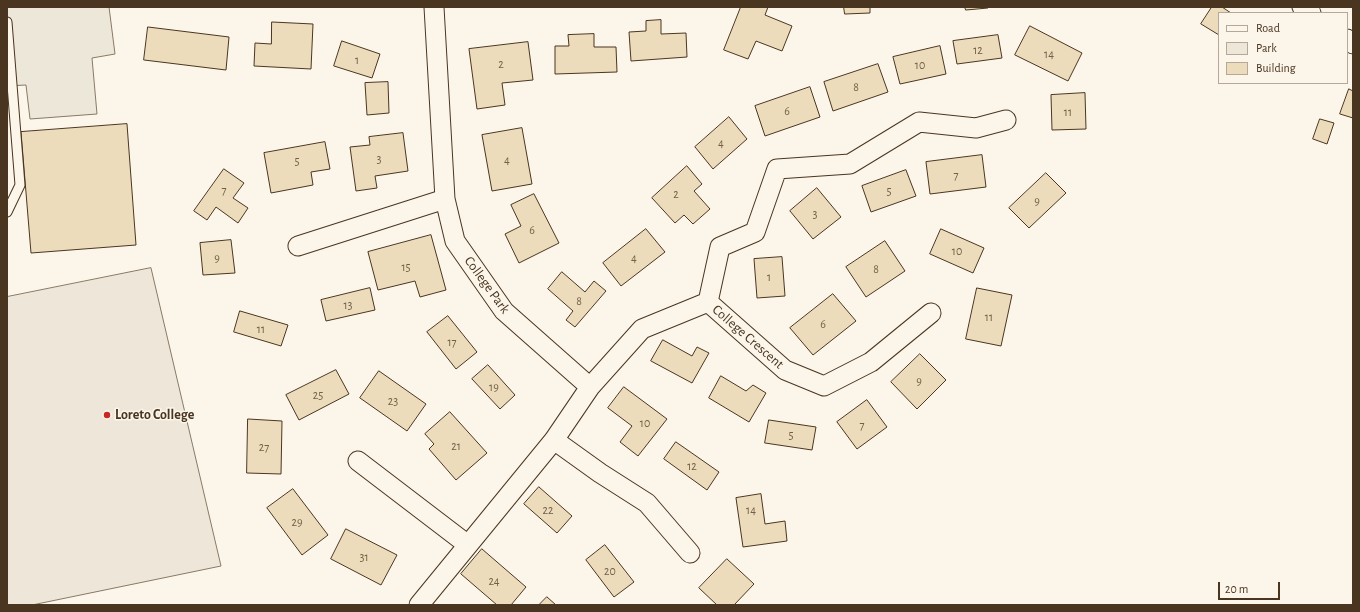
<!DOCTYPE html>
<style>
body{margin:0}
#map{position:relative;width:1360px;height:612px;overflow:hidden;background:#fbf6e9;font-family:"Alegreya Sans",sans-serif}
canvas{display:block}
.frame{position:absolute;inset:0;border:8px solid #4a3520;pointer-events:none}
.legend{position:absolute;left:1218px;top:12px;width:130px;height:72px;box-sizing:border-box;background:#fbf6e9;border:1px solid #b4a999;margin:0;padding:5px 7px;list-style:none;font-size:12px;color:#4a3520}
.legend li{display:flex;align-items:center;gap:8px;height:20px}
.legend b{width:20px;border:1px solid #b4a999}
.scale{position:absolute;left:1218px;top:582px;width:62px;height:18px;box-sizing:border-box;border:2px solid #4a3520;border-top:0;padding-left:5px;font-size:12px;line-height:14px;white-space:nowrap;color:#4a3520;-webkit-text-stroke:3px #fbf6e9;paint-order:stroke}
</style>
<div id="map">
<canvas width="1360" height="612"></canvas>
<div class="frame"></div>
<ul class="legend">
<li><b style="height:5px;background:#fbf6e9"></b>Road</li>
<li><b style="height:11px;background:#ede6d9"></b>Park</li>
<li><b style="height:11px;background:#ecdcbc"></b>Building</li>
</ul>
<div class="scale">20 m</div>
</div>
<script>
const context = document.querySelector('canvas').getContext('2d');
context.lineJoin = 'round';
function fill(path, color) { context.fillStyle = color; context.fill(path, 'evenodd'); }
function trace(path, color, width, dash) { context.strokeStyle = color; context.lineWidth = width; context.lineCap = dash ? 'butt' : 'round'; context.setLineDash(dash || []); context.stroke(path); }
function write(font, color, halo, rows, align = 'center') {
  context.font = font + ' "Alegreya Sans",sans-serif'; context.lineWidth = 3; context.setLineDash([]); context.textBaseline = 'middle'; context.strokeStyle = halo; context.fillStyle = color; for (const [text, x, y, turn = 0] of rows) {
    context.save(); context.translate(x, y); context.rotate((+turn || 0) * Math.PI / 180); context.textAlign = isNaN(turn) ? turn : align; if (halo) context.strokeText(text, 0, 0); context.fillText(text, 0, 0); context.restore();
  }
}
const green = new Path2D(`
 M151,268L221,566L32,605H7V297Z`);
const parking = new Path2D(`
 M7,7H109L115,54L92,58L97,114L30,119L26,85L7,86Z`);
const building = new Path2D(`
 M741,7H768L765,15L792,26L782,51L756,41L748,59L724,50Z
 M844,7H870V13L845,14Z
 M965,7H987L988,8L966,10Z
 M1212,7H1222L1231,13H1219V35L1201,24Z
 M661,20V34L686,33L687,57L631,61L629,32L646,31V21Z
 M272,22L313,24L311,69L254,66L255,43L271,44Z
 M1030,26L1082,53L1068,81L1015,55Z
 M148,27L229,37L226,70L144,60Z
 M594,34V47H616L617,72L555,74V46H569L568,35Z
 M998,35L1002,58L957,64L953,41Z
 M342,41L380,54L372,78L334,66Z
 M528,42L533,80L502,83L505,105L477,109L469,49Z
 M940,46L946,74L900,84L893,57Z
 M878,64L888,92L833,111L824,82Z
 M388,82L389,113L367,115L365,83Z
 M810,87L820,117L765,136L755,106Z
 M1349,89L1353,91V118L1340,114Z
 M1085,93L1086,129L1052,130L1051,95Z
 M729,117L747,139L713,169L695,147Z
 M1320,119L1334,123L1327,144L1313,139Z
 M127,124L136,245L31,253L21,132Z
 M522,128L532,184L492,191L482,135Z
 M403,133L408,171L375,176L377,188L356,191L350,147L370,145L369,137Z
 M325,142L330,169L311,172L313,185L271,193L264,153Z
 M982,155L986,187L930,194L926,162Z
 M687,166L702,184L694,191L710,209L693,224L684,215L675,223L652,198Z
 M224,169L244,183L233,198L248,208L238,223L216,207L207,220L194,211Z
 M906,170L916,196L871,212L862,186Z
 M1046,173L1066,193L1029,228L1009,208Z
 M817,188L841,217L813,239L790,211Z
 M534,194L559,243L519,263L505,234L521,226L511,205Z
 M646,229L665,252L621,286L603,263Z
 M941,229L984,248L973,273L930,254Z
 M431,235L446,290L420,297L415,281L378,290L368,252Z
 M231,240L235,273L203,275L200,243Z
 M885,241L905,271L866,297L846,267Z
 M782,257L785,296L757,298L754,259Z
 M562,272L585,292L594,281L606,291L575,327L566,320L573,311L548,289Z
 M370,288L375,310L326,321L321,300Z
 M977,288L1012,295L1001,346L966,339Z
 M833,294L856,321L813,355L790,328Z
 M240,311L288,325L281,346L234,332Z
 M448,316L477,352L456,369L427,332Z
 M663,340L692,356L697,347L709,353L692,383L651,361Z
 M920,354L946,380L917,409L891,382Z
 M488,365L515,395L500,409L472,379Z
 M336,370L349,394L299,420L286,395Z
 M379,371L426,404L407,431L360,398Z
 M721,376L746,391L753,385L766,393L749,422L709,398Z
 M624,387L667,419L638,456L620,442L632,426L608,408Z
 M867,400L887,427L857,449L837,422Z
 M450,412L487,453L456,480L429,449L434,444L425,434Z
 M248,419L282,421L281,474L247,473Z
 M769,420L816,427L812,450L765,443Z
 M676,442L719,472L707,490L664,459Z
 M539,487L572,516L557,533L524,504Z
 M293,489L328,535L302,555L267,508Z
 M761,494L765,524L785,521L787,541L743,547L736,498Z
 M346,529L397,555L381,585L331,559Z
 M605,545L634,582L614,597L586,560Z
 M482,549L526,587L511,605H497L461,574Z
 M727,559L754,584L734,605H717L699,588Z
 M547,597L556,605H539Z`);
const service = new Path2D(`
 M7,22L20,185L7,212`);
const minor = new Path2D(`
 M434,7L445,199L455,241L504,311L590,387
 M1302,7L1311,13
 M1347,39L1353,44
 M298,246L445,199
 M708,302L720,247L755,232L777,169L850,164L919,122L976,128L1006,120
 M708,302L785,370L824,386L871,362L931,313
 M554,440L600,473L647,503L690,553
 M358,461L468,545
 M419,605L554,440L590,387L642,329L708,302`);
const markers = [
 [107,415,4,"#c62828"]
];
const numberNames = [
 ["12",978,50],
 ["14",1049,54],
 ["1",357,60],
 ["2",501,64],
 ["10",920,65],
 ["8",856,87],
 ["6",787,111],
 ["11",1068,112],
 ["4",721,143],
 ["3",379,159],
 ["4",507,160],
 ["5",297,161],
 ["7",956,175],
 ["7",224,190],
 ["5",889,191],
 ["2",676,194],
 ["9",1037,201],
 ["3",815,214],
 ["6",532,230],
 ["10",957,251],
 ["9",217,258],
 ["4",634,258],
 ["15",406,267],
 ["8",876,269],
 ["1",769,277],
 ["8",579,301],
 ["13",348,305],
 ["11",989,317],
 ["6",823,324],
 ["11",261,329],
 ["17",452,342],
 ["9",919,381],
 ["19",494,387],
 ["25",318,395],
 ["23",393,401],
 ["10",645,423],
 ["7",862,425],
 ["5",791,435],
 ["21",456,446],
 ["27",264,447],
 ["12",692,466],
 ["22",548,510],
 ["14",751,510],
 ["29",297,522],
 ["31",364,557],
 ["20",610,571],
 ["24",494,581]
];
const streetNames = [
 ["College Park",487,285,54],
 ["College Crescent",748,337,41]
];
const poiNames = [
 ["Loreto College",115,415]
];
fill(green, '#ede6d9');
trace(green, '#887966', 1);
fill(parking, '#ede7d9');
trace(parking, '#887966', 1);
fill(building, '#ecdcbc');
trace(building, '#4a3520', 1);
trace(service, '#4a3520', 11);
trace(minor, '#4a3520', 21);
trace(service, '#fbf6e9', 9);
trace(minor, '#fbf6e9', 19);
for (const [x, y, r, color] of markers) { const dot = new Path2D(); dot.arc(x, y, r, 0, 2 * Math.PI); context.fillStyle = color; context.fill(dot); trace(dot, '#fbf6e9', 1.5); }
write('12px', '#725f47', null, numberNames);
write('14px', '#4a3520', '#fbf6e9', streetNames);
write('bold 14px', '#4a3520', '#fbf6e9', poiNames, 'left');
</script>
